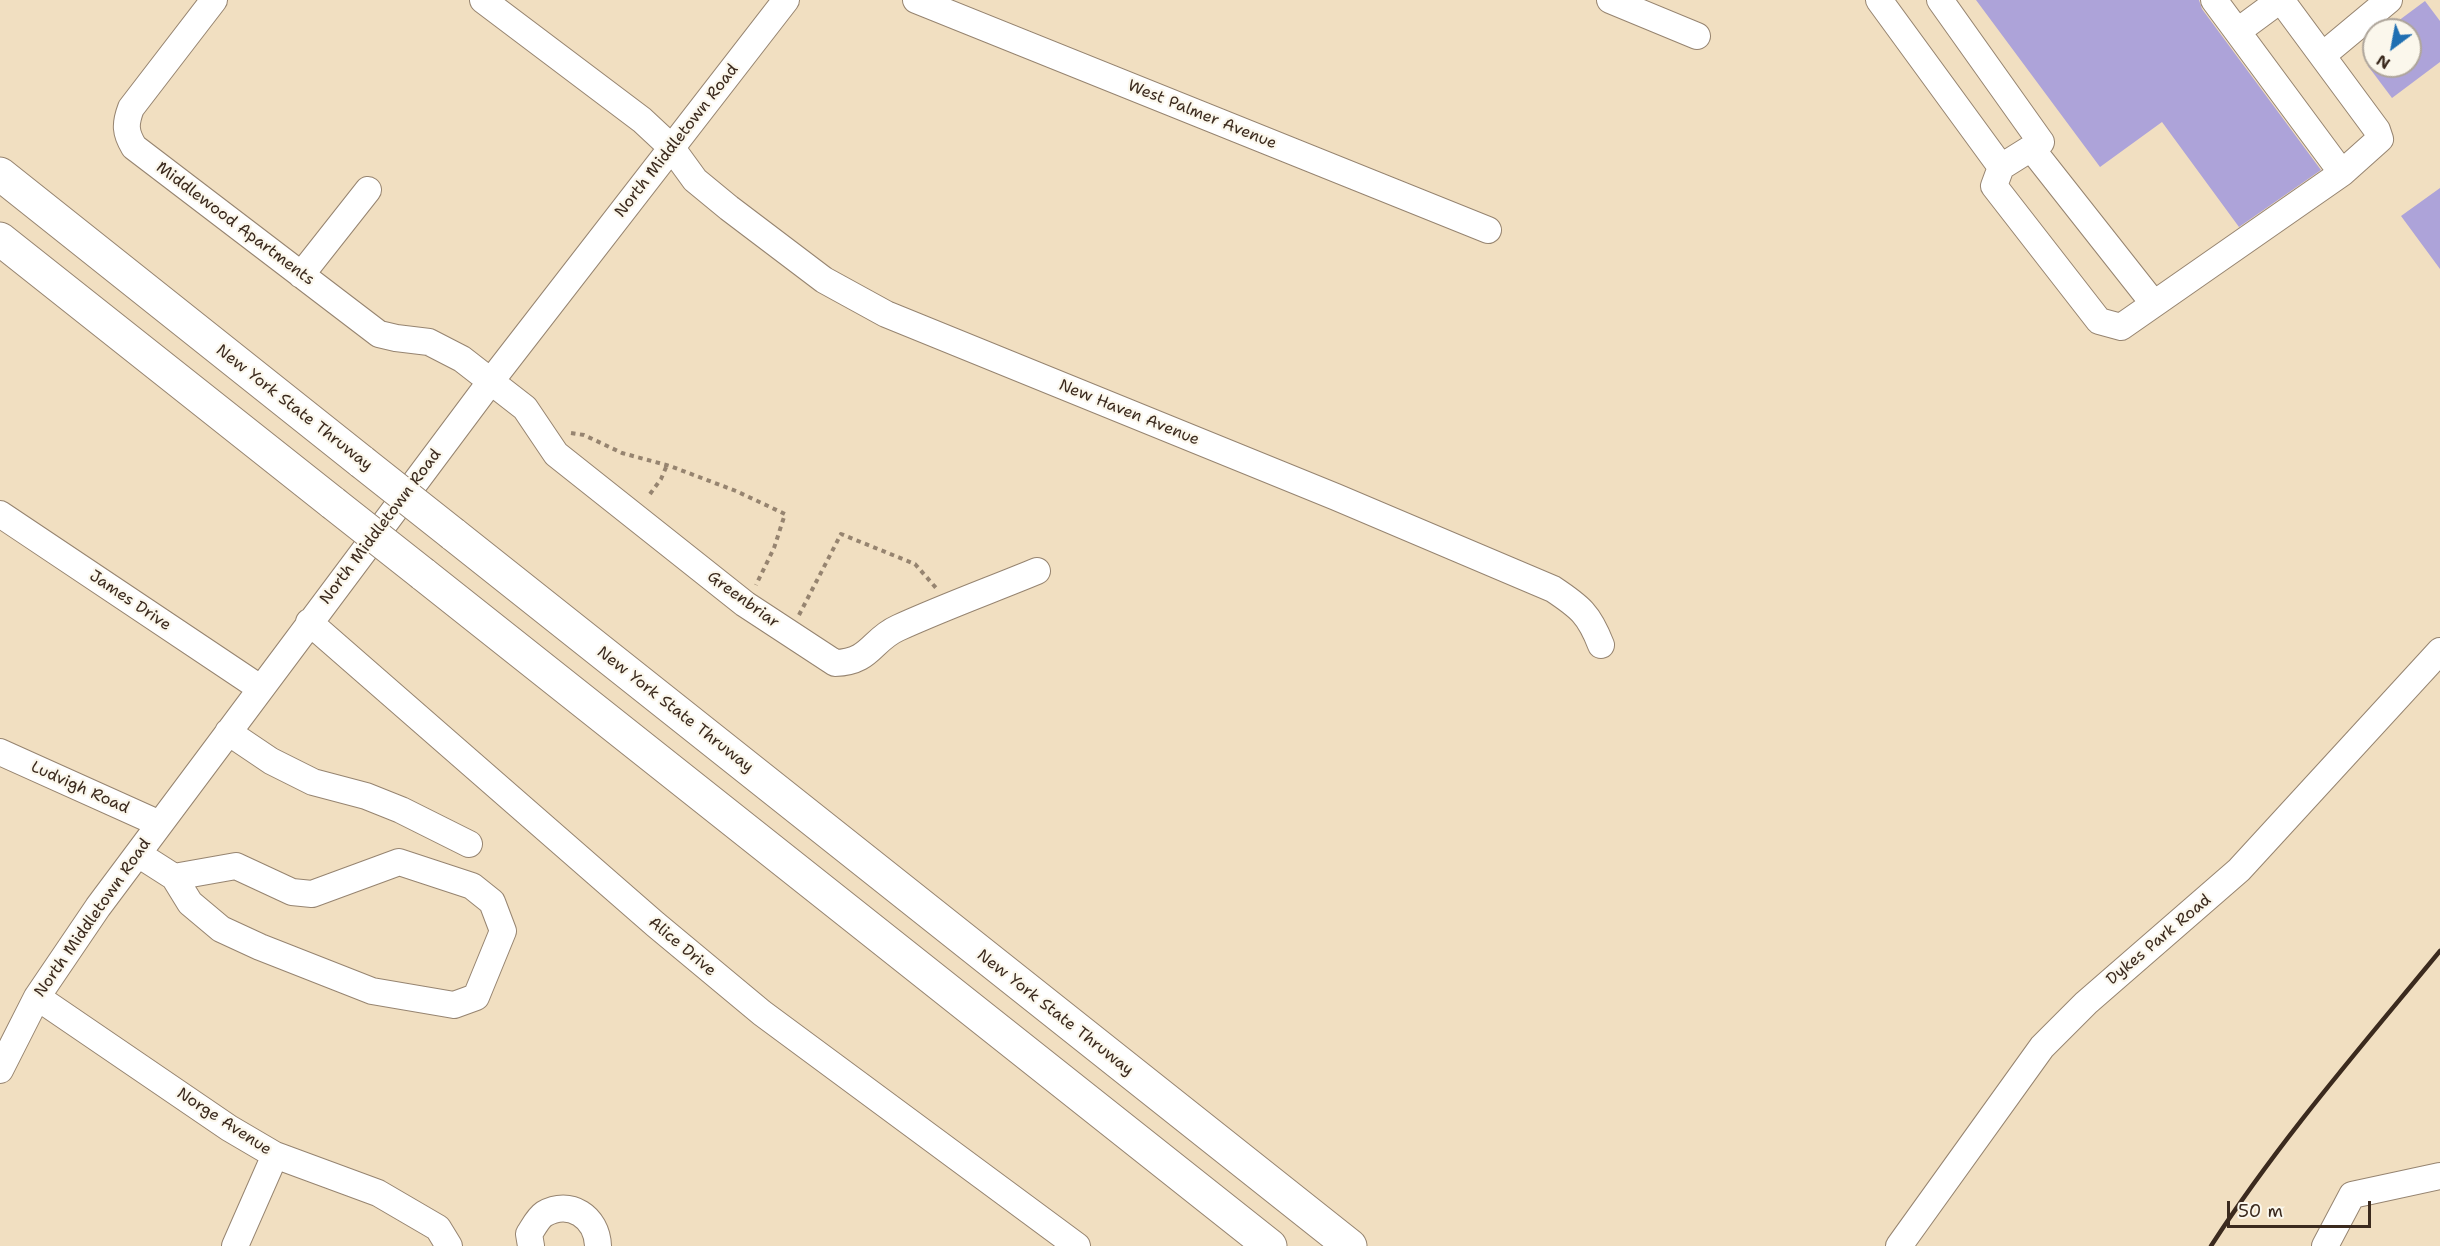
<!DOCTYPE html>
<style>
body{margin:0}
#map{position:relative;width:2440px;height:1246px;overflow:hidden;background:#f1dfc1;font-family:"Shantell Sans",sans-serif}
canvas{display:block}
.north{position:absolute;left:2362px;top:18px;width:60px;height:60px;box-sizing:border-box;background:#fbf7ec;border:2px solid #aea59a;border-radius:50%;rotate:212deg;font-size:16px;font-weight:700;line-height:24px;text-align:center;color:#3b2a1e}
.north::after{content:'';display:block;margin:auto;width:21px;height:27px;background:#1f6fb2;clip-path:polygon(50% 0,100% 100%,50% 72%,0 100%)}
.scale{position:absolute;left:2227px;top:1201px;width:144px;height:27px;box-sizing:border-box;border:3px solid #3b2a1e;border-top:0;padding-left:8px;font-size:18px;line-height:21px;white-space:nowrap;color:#3b2a1e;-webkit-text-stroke:4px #fbf7ec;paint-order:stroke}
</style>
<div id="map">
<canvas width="2440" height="1246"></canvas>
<div class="north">N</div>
<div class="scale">50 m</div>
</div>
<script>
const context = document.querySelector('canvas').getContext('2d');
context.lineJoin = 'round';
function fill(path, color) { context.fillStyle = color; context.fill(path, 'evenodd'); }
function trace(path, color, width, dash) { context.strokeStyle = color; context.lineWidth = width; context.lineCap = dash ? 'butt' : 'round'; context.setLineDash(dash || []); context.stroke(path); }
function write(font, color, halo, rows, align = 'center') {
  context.font = font + ' "Shantell Sans",sans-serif'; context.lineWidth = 4.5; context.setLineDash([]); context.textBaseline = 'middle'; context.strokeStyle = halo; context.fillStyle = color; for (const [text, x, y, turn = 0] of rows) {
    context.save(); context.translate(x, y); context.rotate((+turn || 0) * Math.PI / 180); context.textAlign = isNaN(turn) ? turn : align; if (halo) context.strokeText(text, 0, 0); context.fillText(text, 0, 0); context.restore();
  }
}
const building = new Path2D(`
 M1976,0H2199L2202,9L2321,170L2239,227L2162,122L2100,167Z
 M2425,1L2440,21V62L2392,98L2368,66H2410V30H2386Z
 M2440,188V269L2401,216Z`);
const path = new Path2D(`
 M571,433L584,435L622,453L670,466L736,491L785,514L774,548L756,585
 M650,494L661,479L667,465
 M799,615L841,534L915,564L937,589`);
const minor = new Path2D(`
 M214,0L131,108C125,124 125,132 134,147L379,334L396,338L429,342L462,359L525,408L556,454L745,604L835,663C871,662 871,640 898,628C944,607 991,590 1037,571
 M483,0L642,120L671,147L695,180L729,208L824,280L886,314L1336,497L1553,589C1580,607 1589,614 1601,645
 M916,0L1488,230
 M1610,0L1697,36
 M1879,0L2001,167L2041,142L1940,0
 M2214,0L2342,173
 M2238,31L2280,0
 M2323,55L2389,0
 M2031,148L2154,304
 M2001,167L1994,186L2099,321L2121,327L2342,173L2380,139L2377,130L2281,0
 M301,275L368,190
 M0,514L260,688
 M309,622L655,924L762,1013L1077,1246
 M228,732L271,761L313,782L366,796L401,810L469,844
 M0,752L160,824
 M138,854L174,877L190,903L221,929L260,947L372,991L454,1005L476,997L503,931L492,902L472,886L399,862L312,894L292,892L236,866L174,877
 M37,997L229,1128L275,1155L378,1193L438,1228L449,1246
 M0,1070L37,997L98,907L491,381L786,0
 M235,1246L275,1155
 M531,1246L529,1234C533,1228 538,1218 544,1214C570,1199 597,1217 598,1246
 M1899,1246L2042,1047L2086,1003L2239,870L2440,651
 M2325,1246L2352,1195L2440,1176`);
const highway = new Path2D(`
 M0,174L362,462
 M0,239L333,503
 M453,534L1350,1246
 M423,574L1270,1246`);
const rail = new Path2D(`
 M2211,1246C2279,1141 2361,1047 2440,951`);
const highwayBridge = new Path2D(`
 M362,462L453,534
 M333,503L423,574`);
const streetNames = [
 ["West Palmer Avenue",1202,115,22],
 ["North Middletown Road",677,141,-52],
 ["Middlewood Apartments",235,224,37],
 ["New York State Thruway",294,408,38],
 ["New Haven Avenue",1129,413,22],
 ["North Middletown Road",381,527,-53],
 ["Greenbriar",743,600,36],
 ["James Drive",130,601,34],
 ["New York State Thruway",675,710,38],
 ["Ludvigh Road",80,788,24],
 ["North Middletown Road",93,918,-55],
 ["Dykes Park Road",2159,940,-40],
 ["Alice Drive",682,947,40],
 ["New York State Thruway",1055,1013,38],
 ["Norge Avenue",224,1122,33]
];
fill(building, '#ada3d9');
trace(minor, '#968470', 28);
trace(highway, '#968470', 35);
trace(path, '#968470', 4, [4.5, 4.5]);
trace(minor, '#fff', 26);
trace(highway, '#fff', 33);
trace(rail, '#3b2a1e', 4.5);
trace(highwayBridge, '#968470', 35, []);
trace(highwayBridge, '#fff', 33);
write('16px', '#3b2a1e', '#fbf7ec', streetNames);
</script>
